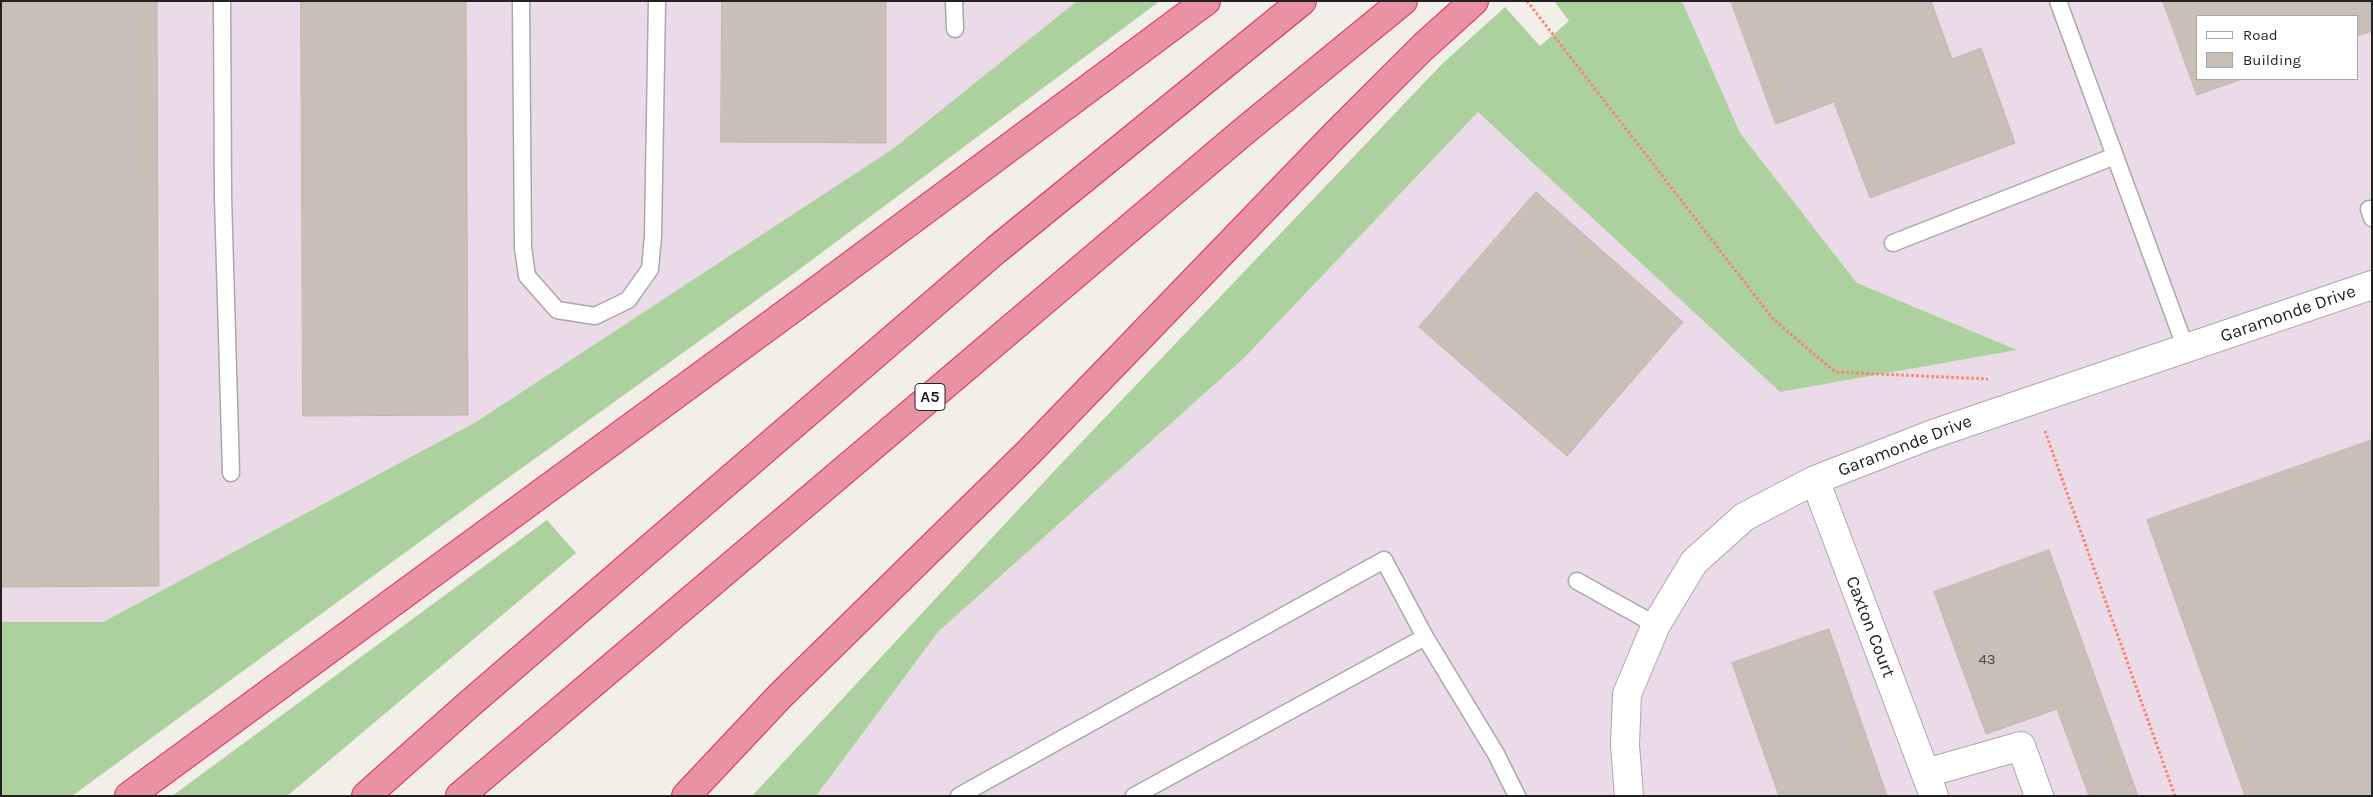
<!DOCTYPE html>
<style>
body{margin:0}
#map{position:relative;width:2373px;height:797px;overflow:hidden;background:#f2efe9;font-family:Karla,sans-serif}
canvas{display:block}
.frame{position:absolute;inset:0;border:2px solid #222;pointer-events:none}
.legend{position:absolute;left:2196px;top:15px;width:162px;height:65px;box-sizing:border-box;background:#fff;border:1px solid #a7a7a7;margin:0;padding:6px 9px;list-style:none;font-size:15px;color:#222}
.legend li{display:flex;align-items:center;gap:10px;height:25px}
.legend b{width:25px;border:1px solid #a7a7a7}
</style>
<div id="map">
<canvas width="2373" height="797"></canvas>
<div class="frame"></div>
<ul class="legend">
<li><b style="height:6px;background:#fff"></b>Road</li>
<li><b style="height:14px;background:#c7bfb8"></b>Building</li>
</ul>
</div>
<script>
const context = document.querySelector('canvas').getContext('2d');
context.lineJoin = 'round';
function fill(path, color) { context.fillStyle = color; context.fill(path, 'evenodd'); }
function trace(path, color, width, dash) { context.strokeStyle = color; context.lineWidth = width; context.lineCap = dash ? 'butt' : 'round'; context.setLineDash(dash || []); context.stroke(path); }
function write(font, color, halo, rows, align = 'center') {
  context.font = font + ' Karla,sans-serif'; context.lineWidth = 4; context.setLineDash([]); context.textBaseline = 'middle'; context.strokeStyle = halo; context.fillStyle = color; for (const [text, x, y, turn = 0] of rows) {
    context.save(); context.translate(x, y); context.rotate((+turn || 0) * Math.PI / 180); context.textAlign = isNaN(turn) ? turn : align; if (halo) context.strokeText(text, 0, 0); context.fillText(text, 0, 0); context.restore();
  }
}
const industrial = new Path2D(`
 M1,1H1090L894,148L476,422L103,622H1Z
 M1682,1H2372V796H816L938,632L1244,358L1478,112L1780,392L2016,350L1857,283L1740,133ZM2197,16H2357V79H2197Z`);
const forest = new Path2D(`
 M1077,1H1160L793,274L473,503L72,796H1V622H103L476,422L894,148Z
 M1554,1H1682L1740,133L1857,283L2017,350L1780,392L1478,112L1244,358L938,632L816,796H752L1056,469L1442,64L1505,7L1540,46L1569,21Z
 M547,520L576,553L287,796H172Z`);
const building = new Path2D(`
 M1,1H157L159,586L1,587Z
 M301,1H466L468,415L303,416Z
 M722,1H886V143L721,142Z
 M1731,1H1931L1952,59L1981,48L2015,143L1870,198L1834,102L1776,124Z
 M2163,1H2372V31L2357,36V16H2197V79H2242L2197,95Z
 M1536,192L1683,322L1567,456L1419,327Z
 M2372,440V796H2245L2147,520Z
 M2049,550L2138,796H2089L2057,709L1986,734L1934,592Z
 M1829,629L1887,796H1779L1732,663Z`);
const path = new Path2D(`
 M1527,1L1773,319L1835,372L1988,379
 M2045,431L2175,796`);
const lane = new Path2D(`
 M222,1L223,197L231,473
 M521,1L523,248L527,276L557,310L595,316L628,300L650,269L653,236L657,1
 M954,1L955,29
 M2058,1L2186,349
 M2369,209L2372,218
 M1893,243L2115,156
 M1577,581L1656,625
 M959,796L1384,560L1425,637L1496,754L1517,796
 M1134,796L1425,637`);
const street = new Path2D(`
 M1815,480L1934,796
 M1926,773L2021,746L2039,796
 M1629,796L1625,745L1627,694L1656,625L1694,562L1744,517L1815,480L1933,434L2372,285`);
const highway = new Path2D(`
 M129,796L807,298L1206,1
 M366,796L467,706L996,250L1302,1
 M460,796L1243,132L1403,1
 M686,796L781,695L1028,453L1336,134L1423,47L1474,1`);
const numberNames = [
 ["43",1987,660]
];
const shields = [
 [930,397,30]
];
const shieldNames = [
 ["A5",930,397]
];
const streetNames = [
 ["Garamonde Drive",2288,314,-19],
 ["Garamonde Drive",1905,446,-21],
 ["Caxton Court",1870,627,69]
];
fill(industrial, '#ebdbe8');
fill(forest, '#add19e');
fill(building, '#c7bfb8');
trace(building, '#c4b6ab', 1);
trace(lane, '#a9a9a9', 19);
trace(street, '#a9a9a9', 30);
trace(highway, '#dc2a67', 30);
trace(path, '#fa8072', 3, [2.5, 2.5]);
trace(lane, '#fff', 16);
trace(street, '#fff', 28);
trace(highway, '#e892a2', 28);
write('15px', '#4b4948', null, numberNames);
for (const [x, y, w] of shields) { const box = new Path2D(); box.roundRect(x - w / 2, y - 13.5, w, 27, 4); context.fillStyle = '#fff'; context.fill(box); trace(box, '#222', 1); }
write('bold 16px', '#222', null, shieldNames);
write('18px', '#222', '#fff', streetNames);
</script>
